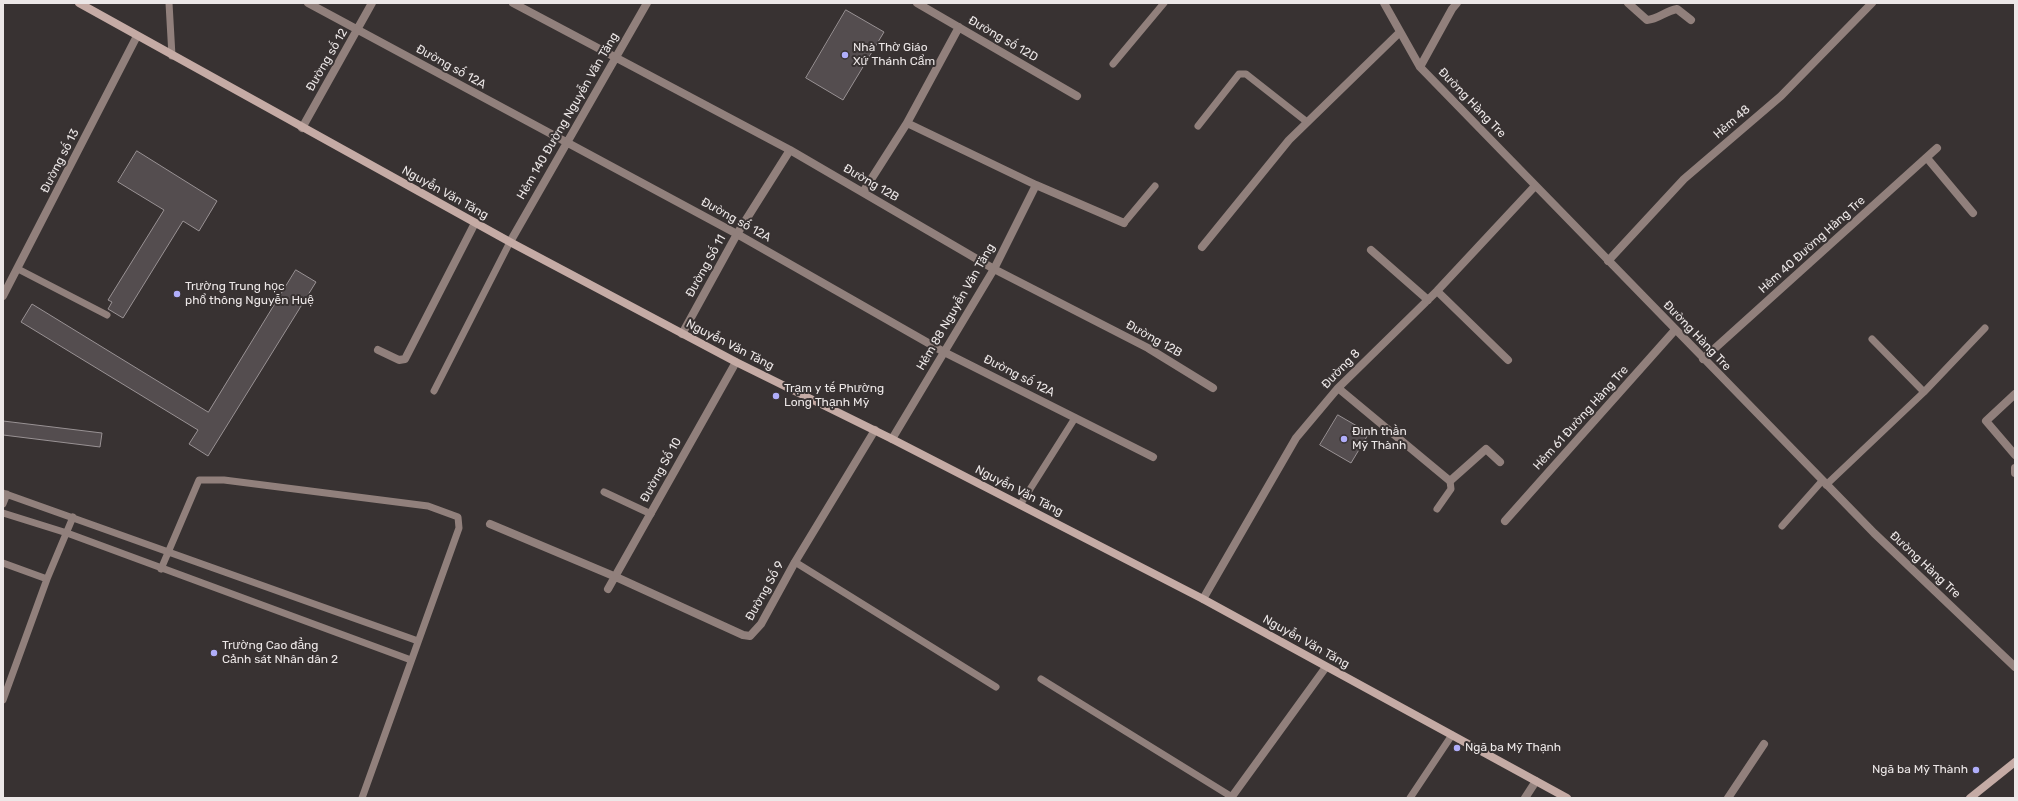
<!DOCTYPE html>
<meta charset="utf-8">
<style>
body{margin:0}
#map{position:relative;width:2018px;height:801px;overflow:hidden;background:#383232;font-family:Rubik,sans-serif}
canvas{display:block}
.frame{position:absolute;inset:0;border:4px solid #ece7e7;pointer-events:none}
</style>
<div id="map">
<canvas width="2018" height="801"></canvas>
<div class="frame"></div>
</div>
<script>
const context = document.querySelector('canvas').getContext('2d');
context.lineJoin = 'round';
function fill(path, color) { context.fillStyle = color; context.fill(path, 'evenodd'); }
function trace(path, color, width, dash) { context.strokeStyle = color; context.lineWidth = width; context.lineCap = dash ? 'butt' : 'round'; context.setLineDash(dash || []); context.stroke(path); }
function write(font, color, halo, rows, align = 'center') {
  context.font = font + ' Rubik,sans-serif'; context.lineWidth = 4; context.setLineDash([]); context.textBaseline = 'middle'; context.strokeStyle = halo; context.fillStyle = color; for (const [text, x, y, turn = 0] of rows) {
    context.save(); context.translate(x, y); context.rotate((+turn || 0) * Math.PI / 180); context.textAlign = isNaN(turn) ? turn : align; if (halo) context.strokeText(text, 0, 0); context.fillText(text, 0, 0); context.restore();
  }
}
const building = new Path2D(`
 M846,10L884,32L843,100L806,78Z
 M137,151L217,201L199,231L183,221L123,318L108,309L112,302L108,300L164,210L118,182Z
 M296,270L316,282L208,456L189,444L198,430L21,322L32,304L208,412Z
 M1338,415L1369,433L1351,463L1320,445Z
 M3,421L102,433L100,447L3,435Z`);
const lane = new Path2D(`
 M169,3L172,56
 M1113,64L1164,3
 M1198,126L1239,74H1246L1307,122
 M1124,223L1155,186
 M18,269L107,315
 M434,391L510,242
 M1924,392L1985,328
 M1826,485L1924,392L1872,339
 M604,492L651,514
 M3,493L418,641
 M3,504L7,494
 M1020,505L1075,418
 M1437,509L1451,489L1450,481
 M3,513L67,533L411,660
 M1782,526L1822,481
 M795,562L996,687
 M3,563L47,579
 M161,569L199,480H224L428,506L458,517L459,528L362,798
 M1041,679L1232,797
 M3,700L47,579L73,517
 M1410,798L1452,735`);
const street = new Path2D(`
 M308,3L737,234L944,352L1153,457
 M513,3L790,150L994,269L1148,348L1213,388
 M917,3L1077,96
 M1384,3L1420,67L1874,533L2015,667
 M1628,3L1647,20C1659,19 1665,11 1677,9L1691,20
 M1420,67L1452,9L1457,3
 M907,123L1036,185L1124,223
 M302,128L372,3
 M1927,158L1973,213
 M863,192L907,123L959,27
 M510,242L647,3
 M1202,247L1289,140L1400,32
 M1371,250L1428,300
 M1608,261L1684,179L1781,96L1872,3
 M1437,291L1508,360
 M3,296L137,36
 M682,334L737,234L790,150
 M378,350L399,360L405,359L475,223
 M1703,359L1937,148
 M1338,388L1450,481L1486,449L1500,462
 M2015,394L1986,421L2015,455
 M892,439L994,269L1036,185
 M2015,468V473
 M1505,521L1675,330
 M490,524L616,577L743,635L750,636L761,624L795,562L875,430
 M608,589L736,362
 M1203,599L1296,438L1338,388L1437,291L1535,186
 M1231,798L1326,667
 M1525,798L1536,781
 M1728,798L1764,744`);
const secondary = new Path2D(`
 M79,3L510,242L736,362L892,439L1203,599L1567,798
 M1970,798L2015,762`);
const markers = [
 [845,55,4,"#b0aefa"],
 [177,294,4,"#b0aefa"],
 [776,396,4,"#b0aefa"],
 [1344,439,4,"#b0aefa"],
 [214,653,4,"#b0aefa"],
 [1457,748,4,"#b0aefa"],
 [1976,770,4,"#b0aefa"]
];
const streetNames = [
 ["Đường số 12D",1003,39,30],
 ["Đường số 12",327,60,-60],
 ["Đường số 12A",451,67,29],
 ["Đường Hàng Tre",1472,103,46],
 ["Hẻm 140 Đường Nguyễn Văn Tăng",568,116,-60],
 ["Hẻm 48",1732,122,-41],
 ["Đường số 13",60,161,-63],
 ["Đường 12B",871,183,30],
 ["Nguyễn Văn Tăng",445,193,29],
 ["Đường số 12A",736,220,29],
 ["Hẻm 40 Đường Hàng Tre",1812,245,-42],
 ["Đường Số 11",706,266,-61],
 ["Hẻm 88 Nguyễn Văn Tăng",956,307,-60],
 ["Đường Hàng Tre",1697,336,46],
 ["Đường 12B",1154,339,29],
 ["Nguyễn Văn Tăng",730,345,27],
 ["Đường 8",1341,369,-46],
 ["Đường số 12A",1019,376,27],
 ["Hẻm 61 Đường Hàng Tre",1581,418,-48],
 ["Đường Số 10",661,470,-61],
 ["Nguyễn Văn Tăng",1019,491,27],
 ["Đường Hàng Tre",1925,565,43],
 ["Đường Số 9",765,591,-61],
 ["Nguyễn Văn Tăng",1306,642,29]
];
const poiNames = [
 ["Nhà Thờ Giáo",853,48],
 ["Xứ Thánh Cẩm",853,62],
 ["Trường Trung học",185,287],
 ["phổ thông Nguyễn Huệ",185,301],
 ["Trạm y tế Phường",784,389],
 ["Long Thạnh Mỹ",784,403],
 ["Đình thần",1352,432],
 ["Mỹ Thành",1352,446],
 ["Trường Cao đẳng",222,646],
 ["Cảnh sát Nhân dân 2",222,660],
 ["Ngã ba Mỹ Thạnh",1465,748],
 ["Ngã ba Mỹ Thành",1968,770,"right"]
];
fill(building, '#544d4f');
trace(building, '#999294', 1);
trace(lane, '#91807c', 7);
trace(street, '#91807c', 8);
trace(secondary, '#c5aba5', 8);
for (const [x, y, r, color] of markers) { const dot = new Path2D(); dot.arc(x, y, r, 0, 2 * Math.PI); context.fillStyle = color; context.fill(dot); trace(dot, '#383232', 1.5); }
write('12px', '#ece7e7', '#383232', streetNames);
write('12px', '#ece7e7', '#383232', poiNames, 'left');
</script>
